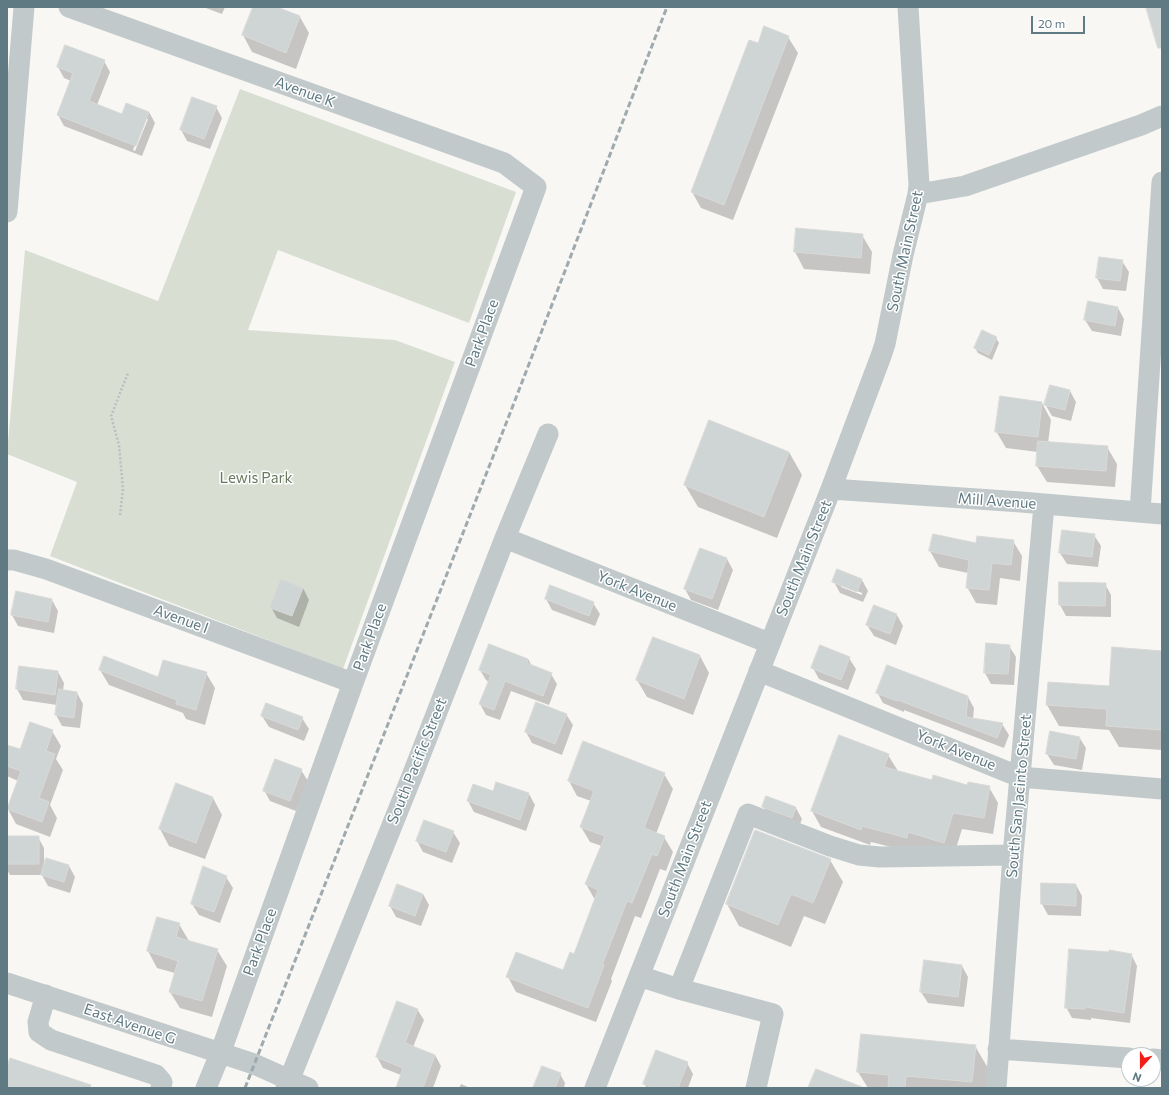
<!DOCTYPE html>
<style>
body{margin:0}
#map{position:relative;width:1169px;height:1095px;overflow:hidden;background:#f8f7f4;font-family:Commissioner,sans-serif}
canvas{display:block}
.frame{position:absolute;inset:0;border:8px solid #607a83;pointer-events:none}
.north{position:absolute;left:1121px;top:1047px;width:40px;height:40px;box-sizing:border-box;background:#fff;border:1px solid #bfcacd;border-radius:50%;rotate:201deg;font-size:11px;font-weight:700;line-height:16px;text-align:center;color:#607a83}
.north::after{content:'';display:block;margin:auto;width:14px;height:18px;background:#f41e18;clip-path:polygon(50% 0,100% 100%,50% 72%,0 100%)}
.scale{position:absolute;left:1031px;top:16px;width:54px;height:18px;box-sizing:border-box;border:2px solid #607a83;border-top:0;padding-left:5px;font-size:12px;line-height:14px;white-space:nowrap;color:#607a83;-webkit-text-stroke:3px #fff;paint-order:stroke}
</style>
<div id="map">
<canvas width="1169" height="1095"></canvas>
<div class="frame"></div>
<div class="north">N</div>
<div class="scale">20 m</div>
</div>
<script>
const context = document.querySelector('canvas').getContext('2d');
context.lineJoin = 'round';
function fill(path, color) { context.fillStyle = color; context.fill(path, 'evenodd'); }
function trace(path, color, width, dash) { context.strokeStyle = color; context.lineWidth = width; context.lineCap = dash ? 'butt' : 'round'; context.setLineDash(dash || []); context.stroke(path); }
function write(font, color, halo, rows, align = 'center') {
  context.font = font + ' Commissioner,sans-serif'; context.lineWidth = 3; context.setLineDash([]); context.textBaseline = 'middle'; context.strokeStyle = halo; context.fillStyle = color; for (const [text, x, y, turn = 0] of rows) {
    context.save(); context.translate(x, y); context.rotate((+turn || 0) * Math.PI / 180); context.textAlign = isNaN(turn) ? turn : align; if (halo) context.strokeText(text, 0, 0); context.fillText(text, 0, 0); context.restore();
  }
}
const green = new Path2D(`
 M240,89L516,192L469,323L278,250L248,330L395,340L455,362L343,669L50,556L77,482L7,454L25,250L158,301Z`);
const shadow = new Path2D(`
 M203,7H225L222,14Z
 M254,7H274L300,17L309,33L296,69L252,52L243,35Z
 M788,37L798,53L733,220L701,208L692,192L758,45Z
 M104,61L110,72L97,105L122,115L149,112L155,123L142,156L64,126L58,115L71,81L64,78L58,67ZM146,119H148L135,151L133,150Z
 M216,107L222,118L210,149L187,141L181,130Z
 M862,235L872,252L870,274L804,269L795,252Z
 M1122,261L1129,272L1126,291L1103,289L1097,278Z
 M1118,308L1124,319L1121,336L1092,331L1085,320Z
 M996,338L999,343L992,360L978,353L975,348Z
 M1070,391L1076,402L1071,421L1052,416L1045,404Z
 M1042,403L1051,420L1048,443L1107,447L1117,464L1115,487L1047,482L1037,466L1038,452L1006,448L996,431Z
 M789,452L802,475L777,538L698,507L685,485Z
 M1094,535L1101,546L1098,567L1067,564L1060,553Z
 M1013,541L1022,556L1020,581L1000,578L997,605L976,603L967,587L968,573L939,567L930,551L977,544Z
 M727,559L733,570L718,610L691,600L685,589Z
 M862,580L868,591L863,602L840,593L834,582ZM841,585L862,593V595L841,587Z
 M1105,584L1111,595V617L1066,616L1060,605Z
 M303,588L309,600L299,627L277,618L271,607Z
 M546,599L593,603L600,614L595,626L552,610Z
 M52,600L58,611L54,633L18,626L12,615Z
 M897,615L903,626L896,645L874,636L867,625Z
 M653,638L700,656L709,673L693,715L647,697L637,680Z
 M1009,646L1016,657L1014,685L991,684L985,673Z
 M1162,652V750L1119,747L1109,730L1059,726L1047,705L1110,687Z
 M849,658L856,669L848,690L819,679L813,668Z
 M528,659L532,666L551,674L557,684L549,705L511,691L500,720L486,715L480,704L489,682L486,680L480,670Z
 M100,670L159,678L206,673L215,688L205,725L186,719L183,713L109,685Z
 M58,672L64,683L63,691L77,693L83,704L80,728L62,726L56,715L57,705L23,700L17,689Z
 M877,692L968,697L974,708L973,719L1002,724L1009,735L1004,748L904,710V712L883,703Z
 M537,703L566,714L573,725L562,755L532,743L526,732Z
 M262,716L302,718L309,729L304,741L269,727Z
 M52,731L61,746L56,759L63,770L50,805L57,818L50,837L16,824L8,809L18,781L7,776V746L20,751Z
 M1079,737L1086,748L1082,770L1054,765L1047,754Z
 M888,755L898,771L933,781L968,787H989L998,803L993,834L962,829L953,858L916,853L871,842L870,845L821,827L812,811Z
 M301,770L308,781L296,811L270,801L264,790Z
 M664,774L673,789L656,834L664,837L673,852L666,871L660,869L641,918L635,916L611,979L612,981L596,1022L516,992L508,977L564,971L574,955L595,900L586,884L602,846L590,842L581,827L591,801L577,796L569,781Z
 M177,784L213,798L222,815L205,859L169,846L160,829Z
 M493,792L529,794L535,805L526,831L474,812L468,801Z
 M767,797L796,808L802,819L798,829L769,818L763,806Z
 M453,832L460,843L452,863L423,852L417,841Z
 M7,837H38L44,848V865L69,866L75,877L70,893L48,886L42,875H10L7,870Z
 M830,860L843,882L825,924L804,916L791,947L739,926L727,904Z
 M226,877L233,888L220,923L199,915L192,904Z
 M1042,884L1076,885L1082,896L1081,916L1048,915L1042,904Z
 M423,894L429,905L421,926L396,917L390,906Z
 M157,918L179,924L189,941L217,950L227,966L212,1017L180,1008L170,992L175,973L157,968L148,951Z
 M1131,954L1137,966L1130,1023L1091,1018V1020L1072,1018L1066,1007Z
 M962,966L968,977L964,1007L928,1003L921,992Z
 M417,1009L424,1020L413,1047L435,1055L441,1066L433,1088H398L401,1075L383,1068L377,1057Z
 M975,1046L988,1068L986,1088H868L858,1072Z
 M687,1063L693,1074L688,1088H647L644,1084Z
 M560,1074L565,1083L564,1088H534Z
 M461,1084L470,1088H459Z`);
const building = new Path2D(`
 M253,7H277L300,16L286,53L242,35Z
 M1146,7H1162V48H1158Z
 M764,26L789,36L724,205L691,192L749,40L758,43Z
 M65,45L105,60L89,101L122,114L126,103L149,112L136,146L57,115L73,73L57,67Z
 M192,97L217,106L204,139L180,130Z
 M796,228L863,234L861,258L794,252Z
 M1099,257L1123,260L1120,281L1096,278Z
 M1088,301L1118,307L1115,326L1084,320Z
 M982,330L997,337L989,355L974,348Z
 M1050,385L1070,390L1065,410L1044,405Z
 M1000,396L1042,402L1038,437L995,432Z
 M709,420L789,452L764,517L684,485Z
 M1038,441L1108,446L1106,471L1036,466Z
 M1062,530L1095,534L1092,557L1059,553Z
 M933,534L976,543L977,536L1014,540L1011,565L992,563L989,590L966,588L969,560L929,551Z
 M700,548L727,558L712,599L684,589Z
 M837,569L862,579L857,592L832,582Z
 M281,579L303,588L292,616L270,608Z
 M1059,582L1106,583L1105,606L1059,605Z
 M550,585L594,602L589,616L545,599Z
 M16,591L52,599L48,622L11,615Z
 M874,605L897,614L890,634L866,625Z
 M653,637L700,655L684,699L636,680Z
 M986,643L1010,645L1008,674L984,673Z
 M489,644L528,659L527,663L552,673L543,696L505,681L494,710L479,704L491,675L479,670Z
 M820,645L850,657L841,680L811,668Z
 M1112,647L1162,651V730L1106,726L1107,709L1046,705L1048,682L1109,686Z
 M104,656L158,677L163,660L207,672L196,710L176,704L177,700L99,670Z
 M887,665L968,696L966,717L1003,723L997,738L898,700L897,701L876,693Z
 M19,666L58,671L55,695L16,689Z
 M59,689L77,692L74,718L55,715Z
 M536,702L567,714L555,744L525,732Z
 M266,703L303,717L298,730L261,716Z
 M30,722L53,730L46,751L55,754L39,798L49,802L42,822L7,809L21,771L7,766V745L20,749Z
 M1050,731L1080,737L1076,759L1046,754Z
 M839,735L889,754L884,767L932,780L933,775L967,785L968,782L990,786L984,818L953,813L944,843L908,832L907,838L862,826L861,830L811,811Z
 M583,741L665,773L644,828L665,836L657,856L652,854L632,903L627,901L602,965H604L588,1008L506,977L516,952L563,970L570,952L574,954L598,890L585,884L605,836L580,827L594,791L568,781Z
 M275,759L302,769L290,801L263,791Z
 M496,782L529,793L520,820L467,801L473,784L493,791Z
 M176,783L213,797L196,843L159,829Z
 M766,796L796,807L792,818L762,807Z
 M424,820L454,831L446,852L416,841Z
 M755,830L831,859L813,903L791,894L778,925L726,904Z
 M7,836H39V864H7Z
 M46,858L69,865L64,882L41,875Z
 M203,866L227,876L214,912L191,904Z
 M1041,883L1076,884V906L1041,904Z
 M397,884L423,894L415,916L389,906Z
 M157,917L180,923L176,937L218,949L202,1001L169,992L178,961L147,951Z
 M1069,949L1109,952V950L1132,954L1124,1013L1085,1007V1009L1065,1008Z
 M924,960L962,965L958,997L920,992Z
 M397,1001L418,1009L405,1043L435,1055L423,1088H396L403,1068L376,1057Z
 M861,1034L976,1045L972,1082L906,1076L905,1088H888L889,1075L857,1072Z
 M656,1050L688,1062L678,1088H654L643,1084Z
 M10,1058L91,1085L90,1088H7V1068Z
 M542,1066L561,1073L555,1088H533Z
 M816,1069L862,1087V1088H808Z`);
const path = new Path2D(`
 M120,515L123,489L119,445L111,416L128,373`);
const minor = new Path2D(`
 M69,7L504,163L536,187L353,683L220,1054L206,1088
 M918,194L965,186L1141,125L1162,116
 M7,212L24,7
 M831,489L1021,502L1162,514
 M1140,512L1162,182
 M505,538L769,643
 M7,560H14L46,569L353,683
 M759,671L1020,777L1162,789
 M639,976L679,989L773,1014L756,1088
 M7,983L254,1064L308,1088
 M679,989L748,814L830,846L859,855L880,857L1013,855
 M46,995L38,1022L39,1032L51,1040L156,1075L162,1082L161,1088
 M998,1049L1129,1058
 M1153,1059L1162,1060
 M286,1088L412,776L505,538L548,434
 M595,1088L831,489L881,356L885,344L903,255L918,194L919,185L908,7
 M996,1088L1013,855L1044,505`);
const rail = new Path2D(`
 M245,1088L507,421L667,7`);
const streetNames = [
 ["Avenue K",305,92,20],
 ["South Main Street",905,251,-78],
 ["Park Place",482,333,-70],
 ["Mill Avenue",997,501,4],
 ["South Main Street",804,558,-68],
 ["York Avenue",637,591,22],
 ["Avenue I",181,619,20],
 ["Park Place",370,637,-70],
 ["York Avenue",956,750,22],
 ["South Pacific Street",417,761,-68],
 ["South San Jacinto Street",1019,796,-85],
 ["South Main Street",685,859,-69],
 ["Park Place",260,942,-70],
 ["East Avenue G",130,1024,19]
];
const parkNames = [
 ["Lewis Park",256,478]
];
fill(green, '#d9ded3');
fill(shadow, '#0003');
fill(building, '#cfd4d5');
trace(building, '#d9d9d7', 1);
trace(path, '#babfc1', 2.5, [2, 2]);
trace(minor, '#c2c9cb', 21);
trace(rail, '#9faaae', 3, [6, 3]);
write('15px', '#607a83', '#fff', streetNames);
write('15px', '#6a7a5f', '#fff', parkNames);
</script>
